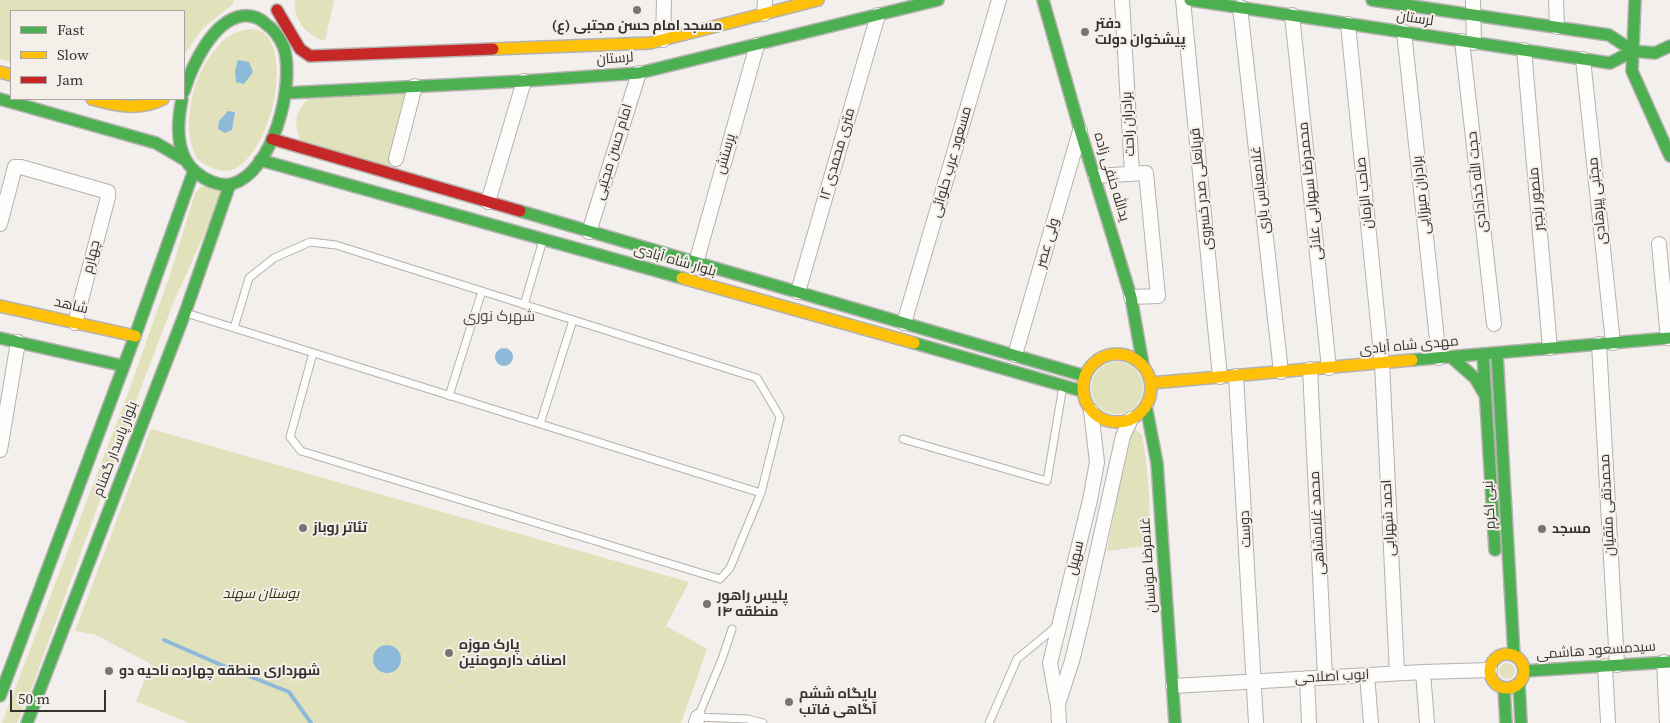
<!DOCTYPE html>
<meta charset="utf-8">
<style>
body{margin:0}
#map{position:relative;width:1670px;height:723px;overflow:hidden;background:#f2efec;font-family:"Source Serif 4",serif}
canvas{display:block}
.legend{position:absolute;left:10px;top:10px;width:175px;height:90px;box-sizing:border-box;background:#f5efe9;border:1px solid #a8a49f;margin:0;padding:6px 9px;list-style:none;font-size:15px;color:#353330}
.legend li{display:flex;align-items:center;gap:10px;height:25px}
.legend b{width:25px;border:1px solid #a8a49f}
.scale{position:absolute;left:10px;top:690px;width:96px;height:22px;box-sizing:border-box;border:2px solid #353330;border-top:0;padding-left:6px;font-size:15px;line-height:18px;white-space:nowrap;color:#353330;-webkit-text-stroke:4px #f5efe9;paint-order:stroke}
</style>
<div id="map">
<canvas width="1670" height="723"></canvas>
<ul class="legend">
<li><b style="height:6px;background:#4caf50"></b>Fast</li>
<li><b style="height:6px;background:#ffc107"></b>Slow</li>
<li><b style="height:6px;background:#c62828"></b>Jam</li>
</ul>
<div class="scale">50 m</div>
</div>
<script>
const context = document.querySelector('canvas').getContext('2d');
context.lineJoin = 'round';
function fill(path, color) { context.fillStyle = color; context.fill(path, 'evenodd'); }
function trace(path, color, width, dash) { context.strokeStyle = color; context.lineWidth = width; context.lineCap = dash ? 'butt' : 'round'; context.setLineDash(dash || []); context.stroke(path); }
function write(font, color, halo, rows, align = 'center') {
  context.font = font + ' "Source Serif 4",Cairo,serif'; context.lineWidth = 4; context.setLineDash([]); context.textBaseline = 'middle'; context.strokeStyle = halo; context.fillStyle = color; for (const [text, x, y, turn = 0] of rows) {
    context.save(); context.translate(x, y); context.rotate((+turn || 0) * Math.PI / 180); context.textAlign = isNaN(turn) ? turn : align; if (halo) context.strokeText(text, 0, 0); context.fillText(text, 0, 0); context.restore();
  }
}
const green = new Path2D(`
 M0,0H234L233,4L203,28L184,55V11H11V62L0,59Z
 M295,0H334L325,41C307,36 292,19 295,0Z
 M250,29C258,30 265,31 269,39C289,70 268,153 234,169C223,174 210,168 201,162C195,158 193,150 191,143C184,108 197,66 223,41C230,34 239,31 250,29Z
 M409,91L388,171L301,142C293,122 295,114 308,98Z
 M205,184L224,191L174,301L139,393L32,687L17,723H2L131,385L172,269L195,193Z
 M1091 388a26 26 0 1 1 52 0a26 26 0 1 1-52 0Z
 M151,429L689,582L666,626L707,649L681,723H189L136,701L151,664L97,635L75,631Z
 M1135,429L1142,435C1149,471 1150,508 1150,545L1107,551L1128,439Z
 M1499 671a8 8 0 1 1 16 0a8 8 0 1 1-16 0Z`);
const water = new Path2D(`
 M238,60L249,62L253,72L244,84L236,82L235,70Z
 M228,111L235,112L232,130L225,133L218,129L219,121Z
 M495 357a9 9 0 1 1 18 0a9 9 0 1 1-18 0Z
 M373 659a14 14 0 1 1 28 0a14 14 0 1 1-28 0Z`);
const stream = new Path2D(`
 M164,640L219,664L289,692L311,723`);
const path = new Path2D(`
 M110,549L366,651
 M97,635L269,723
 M364 659a24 24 0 1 1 48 0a24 24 0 1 1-48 0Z
 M411,666L549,723`);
const lane = new Path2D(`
 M524,305L543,240
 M186,313L761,493
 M234,328L249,278L274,258L310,242L336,245L757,378L780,417L761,493L730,568L720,579L301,451L290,437L313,353
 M449,396L482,291
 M540,424L573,320
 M903,439L1047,481L1063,386
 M732,629L722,659L698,717L748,719L763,723
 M989,723L1017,659L1057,626`);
const street = new Path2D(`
 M1122,0L1132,174
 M1183,0L1220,377
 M1473,0L1474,43
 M1556,0L1557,27
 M1240,7L1281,372
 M764,14L765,0
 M1292,15L1329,368
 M1348,24L1382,363L1397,673
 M1404,32L1439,358
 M663,40L664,0
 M1462,41L1494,324
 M1524,50L1550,348
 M1583,59L1613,343
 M396,159L415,86
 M1095,176L1146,173L1158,296L1131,297
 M488,202L524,81
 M0,224L15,167H21L108,192V197L75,323
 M589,232L639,73
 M1659,244L1668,338
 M696,263L757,45
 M798,292L878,15
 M904,323L999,0
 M1599,344L1617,665
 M1015,355L1080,131
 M1310,369L1325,677
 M1236,376L1256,723
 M0,450L18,342
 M1664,662L1667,723
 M1605,666L1608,723
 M1423,672L1427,723
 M1367,675L1371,723
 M1307,678L1309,723
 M1173,686L1423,672L1490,670
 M1057,701L1050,663L1090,500L1097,462L1091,411
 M696,723L698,717
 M1059,723L1058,704L1072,661L1082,620L1123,436L1131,419`);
const fast = new Path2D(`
 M1043,0L1080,130L1131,297L1143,365
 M1190,0L1610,63L1633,51
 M1372,0L1609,35L1633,51L1655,53L1670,46
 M1635,0L1632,71L1670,156
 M286,93L524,81L639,73L938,0
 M0,99L156,143L185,160
 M182,99C177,123 175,156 197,173C205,180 220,187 232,184C273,172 295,85 284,48C280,38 275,30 266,24C260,18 251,15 242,16C212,21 192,66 184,91
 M260,160L682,278
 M520,211L1085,376
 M0,338L124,366
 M914,343L1082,391
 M1497,353L1514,655
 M1483,354L1495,550
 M1451,357L1475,378L1485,395
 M1412,360L1670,338
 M1146,406L1157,463L1175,723
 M1524,671L1670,662
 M1519,683L1521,723
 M1504,688L1506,723
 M0,696L135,336L194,170
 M27,723L185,313L230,184`);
const slow = new Path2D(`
 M493,49L650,43L818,0
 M0,72L11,75
 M92,99C117,106 139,111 163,99
 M682,278L914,343
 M0,306L135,336
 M1083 388a34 34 0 1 1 68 0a34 34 0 1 1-68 0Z
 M1151,383L1412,360
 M1490 671a17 17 0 1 1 34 0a17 17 0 1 1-34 0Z`);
const jam = new Path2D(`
 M277,10L300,49L310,56L493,49
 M272,139L520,211`);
const markers = [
 [637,10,5,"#777572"],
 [1085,32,5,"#777572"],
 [303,528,5,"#777572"],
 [1542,529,5,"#777572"],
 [707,604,5,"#777572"],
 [449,653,5,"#777572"],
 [109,671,5,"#777572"],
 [789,702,5,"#777572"]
];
const streetNames = [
 ["لرستان",1415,19,9],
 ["لرستان",615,59,-4],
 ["برادران راحت",1129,124,-93],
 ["امام حسن مجتبی",614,152,-73],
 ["پرستش",726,154,-74],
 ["۱۲ متری محمدی",838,154,-74],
 ["مسعود عرب حلوائی",952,162,-74],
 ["یدالله حنفی زاده",1111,177,73],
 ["حجت الله خدادادی",1478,182,-96],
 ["قربانعلی صدر خسروی",1202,189,-96],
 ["غلامعباس یاری",1261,190,-96],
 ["محمدرضا سهرابی علائی",1311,191,-96],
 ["صاحب الزمان",1365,193,-96],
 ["برادران میرزایی",1422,195,-96],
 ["منصور رنجبر",1537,199,-95],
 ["مجتبی پیرهادی",1598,201,-96],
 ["ولی عصر",1048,243,-74],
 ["چهارم",92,257,-76],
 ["بلوار شاه آبادی",675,261,16],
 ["شاهد",71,306,13],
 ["مهدی شاه آبادی",1409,346,-5],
 ["بلوار پاسدار گمنام",116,449,-69],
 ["نبی اکرم",1490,505,-93],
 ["محمدتقی متقیان",1608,505,-93],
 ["احمد شهرابی",1389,518,-93],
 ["محمد غلامشاهی",1318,523,-93],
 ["دوست",1246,529,-93],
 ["سهیل",1076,558,-77],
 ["غلامرضا مونسان",1149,565,-94],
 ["سیدمسعود هاشمی",1596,651,-4],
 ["ایوب اصلاحی",1332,677,-3]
];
const poiNames = [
 ["دفتر",1095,24],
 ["پیشخوان دولت",1095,40],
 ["مسجد امام حسن مجتبی (ع)",637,26,"center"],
 ["تئاتر روباز",313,528],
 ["مسجد",1552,529],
 ["پلیس راهور",717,596],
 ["منطقه ۱۴",717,612],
 ["پارک موزه",459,645],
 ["اصناف دارمومنین",459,661],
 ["شهرداری منطقه چهارده ناحیه دو",119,671],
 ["پایگاه ششم",799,694],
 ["آگاهی فاتب",799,710]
];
const parkNames = [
 ["بوستان سهند",261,594]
];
const neighbourhoodNames = [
 ["شهرک نوری",499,317]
];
fill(green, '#e1e1bc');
fill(water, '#8cbad8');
trace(stream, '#8cbad8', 4);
trace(lane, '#b4b2b0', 9);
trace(street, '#b4b2b0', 16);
trace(fast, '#b4b2b0', 14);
trace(slow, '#b4b2b0', 14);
trace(jam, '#b4b2b0', 14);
trace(path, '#d8d6d6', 2.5, [1, 4]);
trace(lane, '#fdfdfc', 7);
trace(street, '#fdfdfc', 14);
trace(fast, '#4caf50', 11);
trace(slow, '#ffc107', 11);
trace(jam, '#c62828', 11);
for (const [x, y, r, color] of markers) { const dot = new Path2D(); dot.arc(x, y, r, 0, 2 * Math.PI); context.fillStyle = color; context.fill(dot); trace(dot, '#f5efe9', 2); }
write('14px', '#353330', '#f5efe9', streetNames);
write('bold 14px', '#353330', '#f5efe9', poiNames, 'left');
write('italic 14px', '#343515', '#f5efe9', parkNames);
write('15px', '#514c47', '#f5efe9', neighbourhoodNames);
</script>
